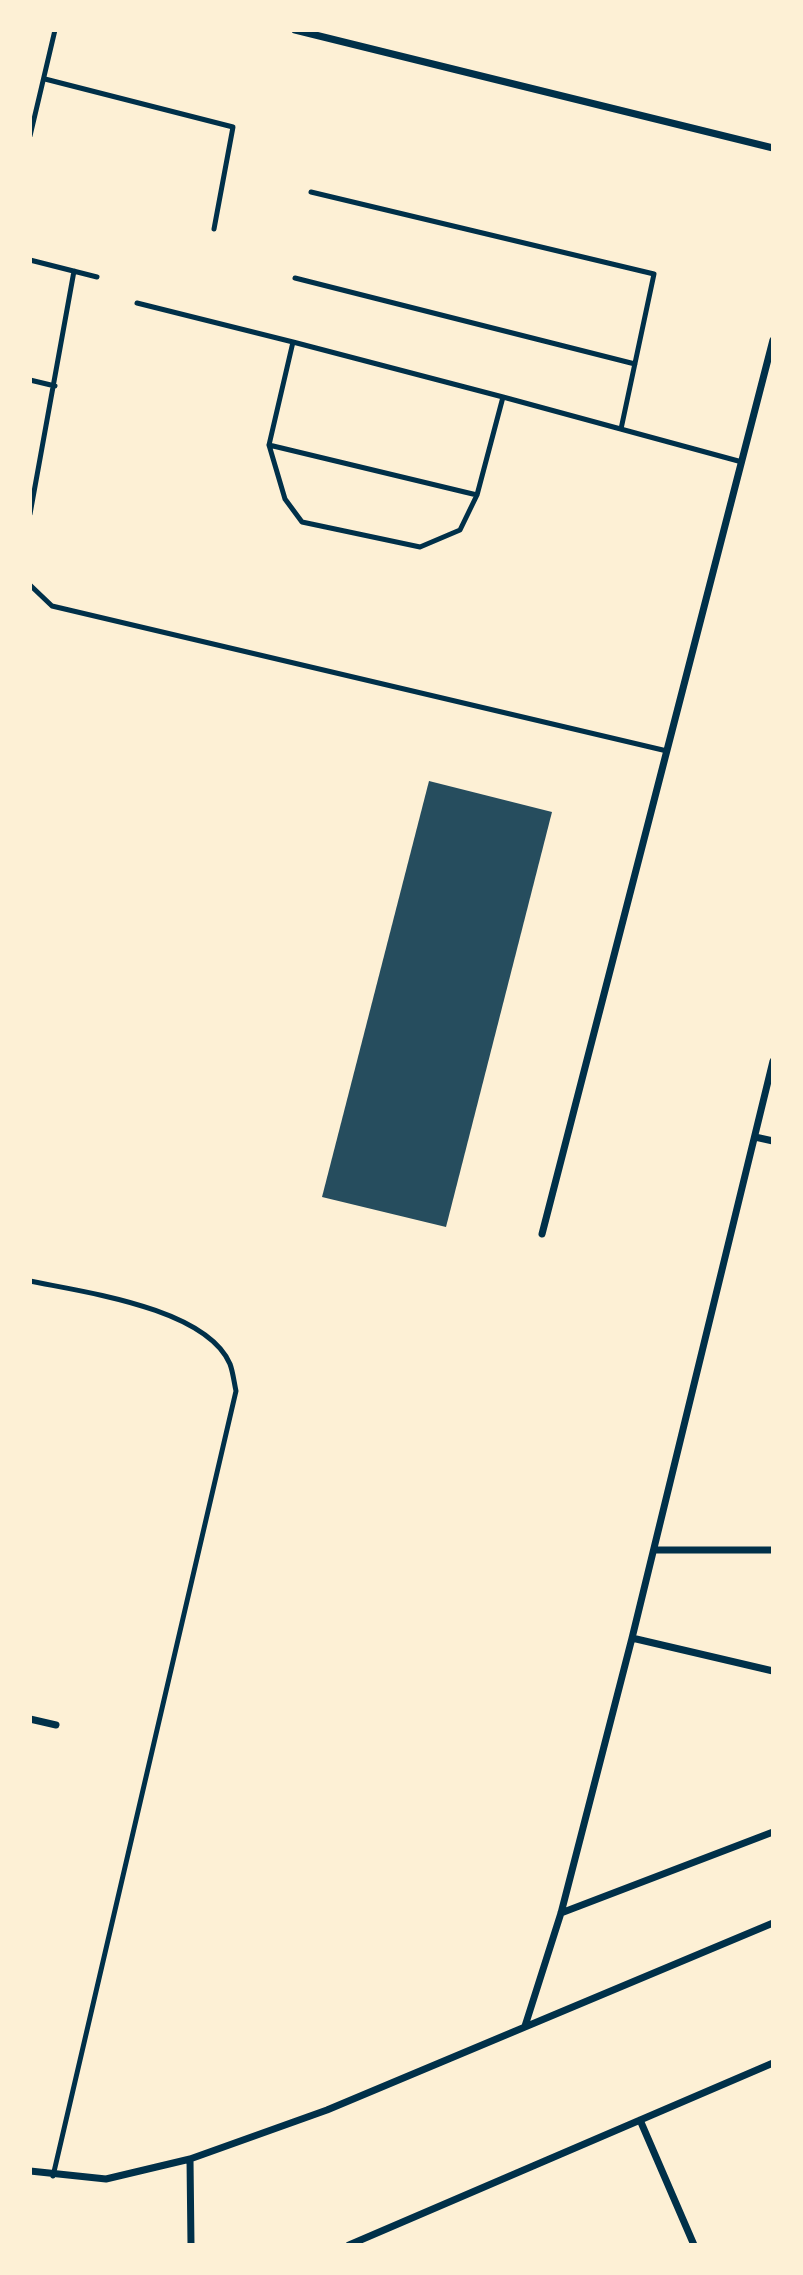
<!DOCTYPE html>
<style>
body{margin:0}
#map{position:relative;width:803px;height:2275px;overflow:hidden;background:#fdf0d5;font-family:Karla,sans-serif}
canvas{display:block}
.frame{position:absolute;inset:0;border:32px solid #fdf0d5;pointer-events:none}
</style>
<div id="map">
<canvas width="803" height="2275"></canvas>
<div class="frame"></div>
</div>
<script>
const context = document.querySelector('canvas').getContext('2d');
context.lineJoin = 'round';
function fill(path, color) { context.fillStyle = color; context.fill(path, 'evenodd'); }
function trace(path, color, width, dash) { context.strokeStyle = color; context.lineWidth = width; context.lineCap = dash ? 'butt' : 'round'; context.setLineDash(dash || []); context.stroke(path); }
const building = new Path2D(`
 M429,781L552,812L446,1227L322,1197Z`);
const service = new Path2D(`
 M45,79L233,127L214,229
 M30,136L55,30
 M311,192L654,274L621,429
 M30,260L97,277
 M295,278L635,364
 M137,303L293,342
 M30,380L55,386
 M269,445L285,499L302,522L420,547L460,530L477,495L503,397L742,462
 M477,495L269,445L293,342L503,397
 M30,514L74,271
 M30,585L52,606L667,751
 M30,1281C83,1292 206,1308 230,1364C233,1372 234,1382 236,1391L53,2176`);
const minor = new Path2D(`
 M295,30L773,148
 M755,1137L773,1141
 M542,1234L773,340
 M655,1550H773
 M632,1638L773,1671
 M30,1719L56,1725
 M561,1913L773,1832
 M525,2026L561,1913L632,1638L773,1061
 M640,2120L694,2245
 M190,2159L191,2245
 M30,2171L106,2179L190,2159L327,2110L773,1923
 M349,2245L773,2063`);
fill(building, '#264d5e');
trace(service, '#003049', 5);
trace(minor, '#003049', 7);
</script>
